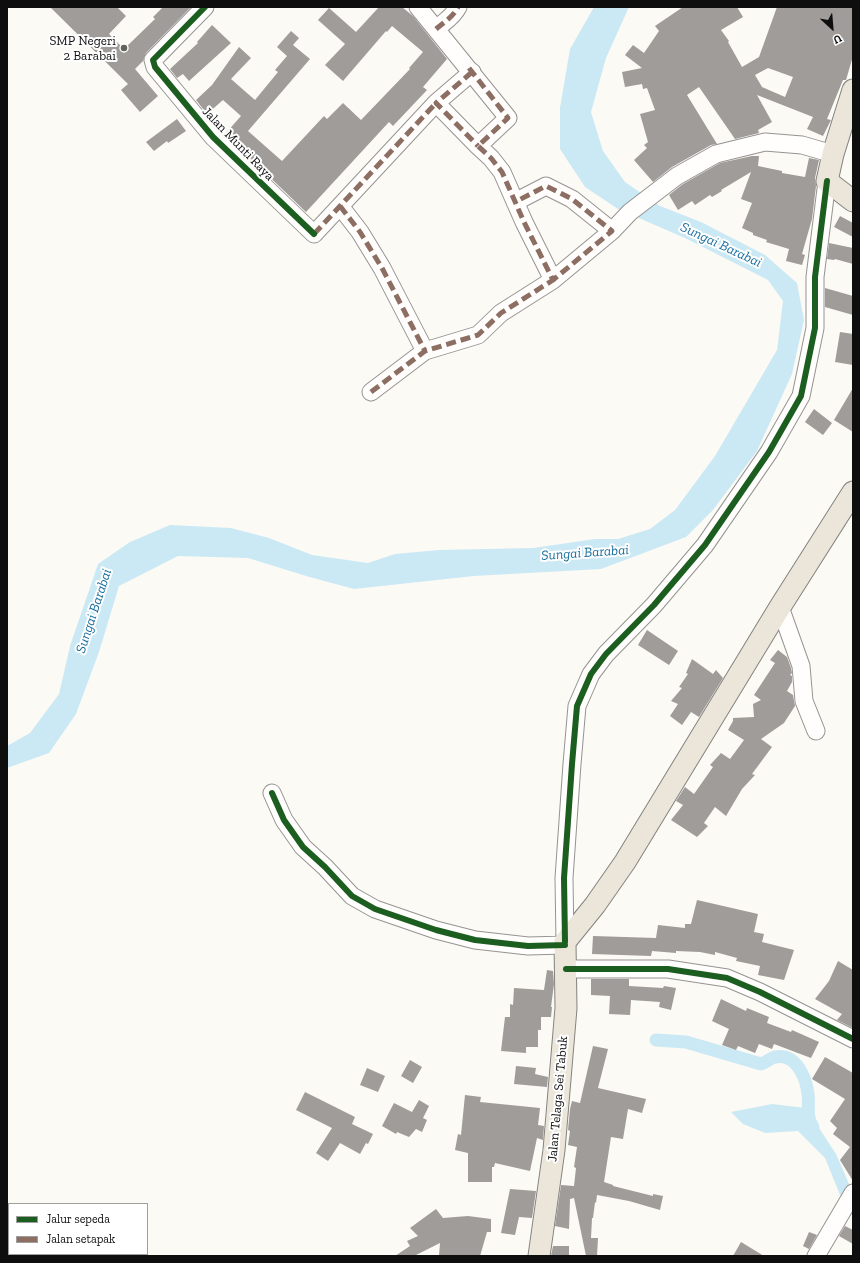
<!DOCTYPE html>
<style>
body{margin:0}
#map{position:relative;width:860px;height:1263px;overflow:hidden;background:#fcfaf4;font-family:"Zilla Slab",serif}
canvas{display:block}
.frame{position:absolute;inset:0;border:8px solid #0e0e0e;pointer-events:none}
.legend{position:absolute;left:8px;top:1203px;width:140px;height:52px;box-sizing:border-box;background:#fff;border:1px solid #9f9f9f;margin:0;padding:5px 7px;list-style:none;font-size:12px;color:#0e0e0e}
.legend li{display:flex;align-items:center;gap:8px;height:20px}
.legend b{width:20px;border:1px solid #9f9f9f}
.north{position:absolute;left:812px;top:8px;width:40px;height:40px;-webkit-text-stroke:3px #fff;paint-order:stroke;rotate:154deg;font-size:11px;font-weight:700;line-height:16px;text-align:center;color:#0e0e0e}
.north::after{content:'';display:block;margin:auto;width:14px;height:18px;background:#0e0e0e;clip-path:polygon(50% 0,100% 100%,50% 72%,0 100%)}
</style>
<div id="map">
<canvas width="860" height="1263"></canvas>
<div class="frame"></div>
<ul class="legend">
<li><b style="height:5px;background:#1b5e20"></b>Jalur sepeda</li>
<li><b style="height:5px;background:#8d6e63"></b>Jalan setapak</li>
</ul>
<div class="north">U</div>
</div>
<script>
const context = document.querySelector('canvas').getContext('2d');
context.lineJoin = 'round';
function fill(path, color) { context.fillStyle = color; context.fill(path, 'evenodd'); }
function trace(path, color, width, dash) { context.strokeStyle = color; context.lineWidth = width; context.lineCap = dash ? 'butt' : 'round'; context.setLineDash(dash || []); context.stroke(path); }
function write(font, color, halo, rows, align = 'center') {
  context.font = font + ' "Zilla Slab",serif'; context.lineWidth = 4; context.setLineDash([]); context.textBaseline = 'middle'; context.strokeStyle = halo; context.fillStyle = color; for (const [text, x, y, turn = 0] of rows) {
    context.save(); context.translate(x, y); context.rotate((+turn || 0) * Math.PI / 180); context.textAlign = isNaN(turn) ? turn : align; if (halo) context.strokeText(text, 0, 0); context.fillText(text, 0, 0); context.restore();
  }
}
const water = new Path2D(`
 M594,7H629L606,58L591,112L603,151L625,182L660,206L701,222L765,255L797,283L804,320L792,374L757,451L713,510L686,537L601,569L474,576L354,589L306,576L248,558L178,556L119,586L99,652L76,714L49,753L7,768V746L30,733L59,694L70,646L98,564L130,542L170,525L231,528L269,538L312,555L368,563L395,554L439,550L533,548L595,539H618L650,529L675,510L715,456L777,350L783,301L768,280L685,238L618,209L585,187L560,149V108L570,49Z
 M772,1104L806,1108L836,1154L849,1184L853,1189V1204L840,1195L825,1158L798,1131L765,1133L743,1124L731,1112Z`);
const canal = new Path2D(`
 M656,1040L686,1042L761,1064C766,1062 771,1058 775,1057C796,1053 806,1077 808,1094C810,1107 805,1115 813,1127`);
const building = new Path2D(`
 M50,7H117L126,16L109,34L124,49L155,19L153,17L163,7H191L146,53L143,61L135,69L158,96L140,112L121,90L128,84Z
 M379,7H402L413,16L447,59L423,87L427,90L393,126L389,122L306,212L225,134L241,116L223,100L207,114L196,100L212,85L239,47L251,58L231,79L255,100L278,72L275,70L287,56L277,47L291,31L299,38L293,45L310,59L248,131L282,161L324,116L327,119L343,103L361,120L410,69L409,68L423,52L392,26L387,32L386,31L343,81L325,65L345,44L318,20L329,8L356,32Z
 M683,7H737L743,17L721,30L729,41L728,42L742,67L759,57L777,7H849L853,8V56L846,80H843L827,119L831,120L823,136L807,129L813,117L757,95L772,122L758,130L759,133L735,139L699,87L687,95L717,144L711,145L672,167L653,182L634,160L647,148L644,145L648,142L640,114L655,110L647,88L643,89L642,84L625,87L622,72L642,68L625,55L633,45L644,53L659,31L655,26ZM768,68L793,77L785,97L762,87L755,75Z
 M212,25L231,43L189,81L183,74L177,78L170,69L198,43L197,42Z
 M177,119L186,131L168,143L167,141L154,151L146,142Z
 M752,156H759L758,166L782,171V173L805,177L809,158L819,160L815,178L816,186L812,219L802,254L805,255L802,265L786,261L789,249L766,242L767,240L753,235V233L742,228L752,203L741,199L751,172L721,190L722,191L712,197L710,195L695,205L692,201L678,210L669,195L683,184L720,163Z
 M840,216L853,223V237L834,227Z
 M829,243L853,248V264L835,259L834,260L827,259Z
 M825,288L853,296V315L825,307Z
 M840,332L853,334V365L835,362Z
 M853,388V432L834,420Z
 M814,409L832,423L823,435L805,422Z
 M647,630L678,651L669,665L638,645Z
 M778,650L787,657L791,668L792,673L790,675L792,676V682L787,691L793,695L795,706L784,723L761,739L772,747L752,774L755,775L742,789L726,816L715,807L704,823L708,826L697,837L671,820L683,805L676,801L685,787L694,794L713,767L710,765L721,753L730,759L744,740L728,730L733,721V718L754,717L753,704L761,700L754,695L775,663L770,660Z
 M692,659L713,674L716,670L723,678L699,717L691,712L682,725L670,716L678,704L671,701L682,688L679,687L688,674L686,673Z
 M697,900L758,914L754,932L764,934L762,942L794,950L784,980L758,975L760,966L736,961L737,958L715,952V955L700,952L676,951V953L652,951L651,956L592,954L593,936L656,938L658,925L685,928V924H691Z
 M838,961L853,970V1028L837,1020L842,1014L815,999L829,981Z
 M547,970L553,971L554,984L551,1007H552L551,1017H541V1030H538V1047H526V1053L501,1051L505,1017H510V1004L513,1005L514,988L544,990Z
 M591,979H629V986L663,988L664,986L676,988L671,1010L659,1007L660,1002L631,1000L630,1015L609,1014L610,996L591,995Z
 M721,999L746,1011L747,1008L769,1017L767,1023L791,1032L792,1030L819,1042L811,1058L774,1044L772,1049L759,1044L755,1053L738,1046L736,1050L722,1045L729,1029L712,1021Z
 M593,1046L608,1049L598,1088L646,1099L642,1113L628,1109L623,1139L611,1137L604,1182L613,1185V1186L653,1196V1194L663,1196L660,1210L629,1201L597,1195L596,1203L595,1202L593,1218H592L591,1238H598L597,1256H586L574,1198L570,1199L569,1229L555,1226L561,1185L574,1186L576,1168L574,1167L577,1147L568,1145L570,1131L568,1130L570,1109L572,1101L580,1103Z
 M825,1057L853,1073V1181L840,1160L850,1147L833,1134L837,1128L830,1121L845,1099L812,1079Z
 M410,1060L422,1067L413,1083L401,1076Z
 M516,1066L536,1068L535,1074L548,1077L547,1087L514,1084Z
 M367,1068L385,1076L378,1092L360,1085Z
 M305,1092L355,1117L352,1124L373,1134L368,1144L366,1143L360,1154L340,1143L328,1161L316,1153L332,1128L296,1110Z
 M465,1095L481,1097L480,1102L540,1108L538,1125L544,1126L543,1140L537,1138L530,1171L495,1163L494,1167H492V1182H468V1153L455,1150L458,1134L461,1135Z
 M419,1100L429,1106L423,1118L427,1120L422,1132L416,1129L409,1137L397,1132L396,1134L382,1126L394,1103L412,1112Z
 M510,1189L536,1191L532,1218L519,1217L515,1235L501,1233Z
 M436,1209L443,1218L468,1216L491,1219V1232H487L480,1256H439L440,1243L414,1256H395L410,1246L407,1241L418,1236L410,1228Z
 M845,1226L853,1230V1244L839,1236Z
 M809,1232L817,1235L809,1249L803,1246Z
 M741,1242L764,1256H733Z
 M553,1246H569V1256H551Z`);
const minor = new Path2D(`
 M205,7L155,58L153,60L155,67L213,137L314,234L436,103
 M418,7L508,118L478,146L491,158L502,172L524,222L553,280L612,231L630,212L677,176L716,154L765,142L802,145L833,154
 M436,29C444,22 453,17 458,7
 M472,72L436,103L478,146
 M515,202L546,186L572,199L612,231
 M340,206L360,232L382,268L425,351
 M371,392L425,351L478,335L501,313L553,280
 M780,607L801,666L804,701L816,731
 M272,793L284,820L303,847L325,867L352,896L375,909L436,930L475,940L528,946L565,945
 M565,942L564,878L572,764L577,706L591,674L606,654L654,605L705,545L769,452L801,396L815,328V277L827,181
 M566,969H668L727,978L760,992L853,1039
 M816,1256L853,1193`);
const major = new Path2D(`
 M853,90L833,154L827,181L853,201
 M539,1256L554,1150L566,1008L565,942L595,905L625,862L780,607L853,492`);
const quiet = new Path2D(`
 M436,29C444,22 453,17 458,7
 M469,68L508,118L478,146L491,158L502,172L524,222L553,280L612,231L572,199L546,186L515,202
 M472,72L436,103L478,146
 M340,206L360,232L382,268L425,351
 M314,234L436,103
 M371,392L425,351L478,335L501,313L553,280`);
const cycleway = new Path2D(`
 M205,7L155,58L153,60L155,67L213,137L314,234
 M272,793L284,820L303,847L325,867L352,896L375,909L436,930L475,940L528,946L565,945
 M565,942L564,878L572,764L577,706L591,674L606,654L654,605L705,545L769,452L801,396L815,328V277L827,181
 M566,969H668L727,978L760,992L853,1039`);
const markers = [
 [124,48,4,"#61615e"]
];
const poiNames = [
 ["SMP Negeri",116,41],
 ["2 Barabai",116,56]
];
const streetNames = [
 ["Jalan Munti Raya",238,144,46],
 ["Jalan Telaga Sei Tabuk",558,1099,-85]
];
const waterNames = [
 ["Sungai Barabai",721,245,25],
 ["Sungai Barabai",585,553,-4],
 ["Sungai Barabai",94,611,-72]
];
fill(water, '#cbe9f5');
trace(canal, '#cbe9f5', 13);
fill(building, '#9f9c99');
trace(minor, '#959492', 19);
trace(major, '#82827f', 23);
trace(minor, '#fffefd', 17);
trace(major, '#ece6da', 21);
trace(quiet, '#8d6e63', 5, [10, 5]);
trace(cycleway, '#1b5e20', 6);
for (const [x, y, r, color] of markers) { const dot = new Path2D(); dot.arc(x, y, r, 0, 2 * Math.PI); context.fillStyle = color; context.fill(dot); trace(dot, '#fff', 1.5); }
write('13px', '#0e0e0e', '#fff', poiNames, 'right');
write('13px', '#0e0e0e', '#fff', streetNames);
write('italic 14px', '#196e9e', '#fff', waterNames);
</script>
